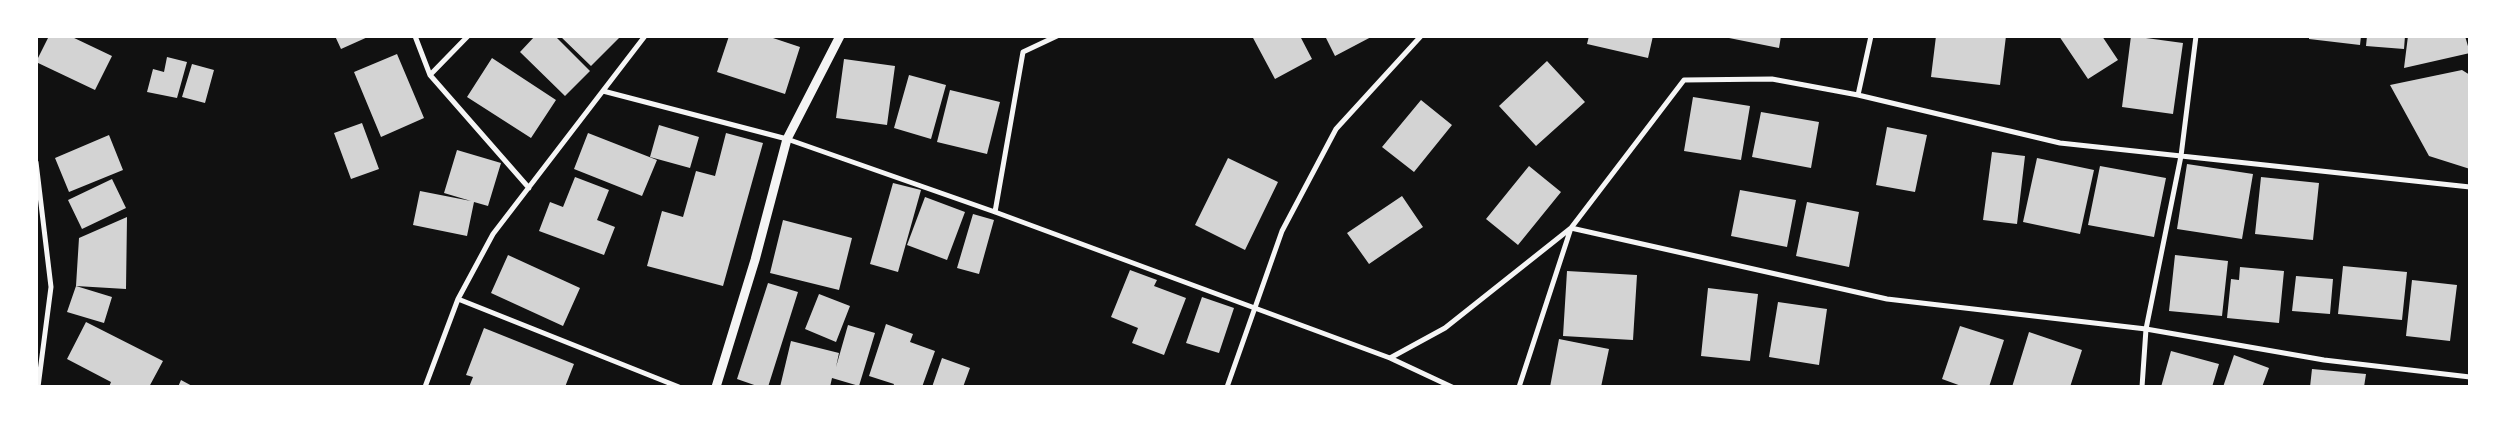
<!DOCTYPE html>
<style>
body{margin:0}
#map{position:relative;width:2506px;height:423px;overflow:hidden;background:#111;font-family:Figtree,sans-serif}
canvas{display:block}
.frame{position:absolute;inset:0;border:38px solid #fff;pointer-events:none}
</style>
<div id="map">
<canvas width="2506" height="423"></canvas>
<div class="frame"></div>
</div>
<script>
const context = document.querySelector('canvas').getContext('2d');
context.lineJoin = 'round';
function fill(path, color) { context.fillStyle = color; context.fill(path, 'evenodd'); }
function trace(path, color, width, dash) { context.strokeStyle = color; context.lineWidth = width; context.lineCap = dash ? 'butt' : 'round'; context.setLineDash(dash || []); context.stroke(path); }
const building = new Path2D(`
 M49,36H70L112,56L95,90L36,62Z
 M335,36H370L341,49Z
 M535,36H555L590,71L565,96L520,52Z
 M560,36H621L591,66Z
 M729,36H767L800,47L785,94L717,72Z
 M1252,36H1300L1312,59L1275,79Z
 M1325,36H1373L1335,56Z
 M1589,36H1653L1648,58L1587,44Z
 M1729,36H1781L1779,48L1729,38Z
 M1936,36H2006L2000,85L1931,77Z
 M2059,36H2102L2118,60L2088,79Z
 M2131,36L2183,43L2173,114L2122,107Z
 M2309,36H2361L2360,45L2309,39Z
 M2367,36H2405L2404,49L2366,46Z
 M2408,36H2465L2470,53L2404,68Z
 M397,54L424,118L381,137L354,72Z
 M167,57L187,62L177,98L147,92L153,69L164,72Z
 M492,58L556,100L531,138L467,97Z
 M844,59L895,66L887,125L836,118Z
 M1547,61L1585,102L1536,146L1499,106Z
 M192,64L214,70L205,103L182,97Z
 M2462,70L2470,75V169L2429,156L2390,85Z
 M909,75L946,85L931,139L894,128Z
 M950,90L1000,102L987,154L937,142Z
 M1693,97L1750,106L1741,160L1684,151Z
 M1421,100L1452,125L1414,172L1382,147Z
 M1761,112L1819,122L1811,168L1752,157Z
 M362,123L379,169L351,179L334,133Z
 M659,125L699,137L690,168L650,157Z
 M1887,127L1927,135L1915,192L1876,185Z
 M588,133L657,160L642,196L574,169Z
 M726,133L763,143L723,286L647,266L662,211L683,217L696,171L715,176Z
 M109,135L123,170L69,192L55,158Z
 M457,150L501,163L488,206L474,202L467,236L413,225L420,191L471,201L444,193Z
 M1992,152L2025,156L2017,224L1983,220Z
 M1228,158L1278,182L1245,250L1195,225Z
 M2037,158L2094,170L2080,234L2023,222Z
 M2187,164L2253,174L2242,239L2177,229Z
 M1529,166L1561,192L1518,245L1486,219Z
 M2100,166L2166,178L2154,237L2088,225Z
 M575,177L609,190L597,220L615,227L604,255L539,231L550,202L563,207Z
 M2261,177L2319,183L2313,240L2255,234Z
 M112,179L126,208L82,229L68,200Z
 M893,183L921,190L898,272L870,264Z
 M1740,190L1796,200L1787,247L1731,236Z
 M1402,196L1423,227L1369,264L1347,233Z
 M925,197L965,212L947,260L907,245Z
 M1807,202L1859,212L1849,267L1796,256Z
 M973,214L994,220L979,274L957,268Z
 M127,217L126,289L76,286L112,297L104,323L67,312L76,286L79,238Z
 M783,220L852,238L839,290L770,273Z
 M508,255L580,288L563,326L491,293Z
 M2175,255L2228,261L2222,316L2169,311Z
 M2343,266L2407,272L2402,320L2338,314Z
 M2240,267L2284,271L2279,323L2227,318L2231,279L2239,280Z
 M1130,270L1157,280L1154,286L1186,298L1164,355L1132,343L1138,328L1111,317Z
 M1567,271L1637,275L1633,340L1563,336Z
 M2296,276L2333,279L2330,314L2292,311Z
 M2412,280L2457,285L2450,341L2406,336Z
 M768,283L798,292L768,387H760L737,379Z
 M1708,288L1758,294L1750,361L1701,356Z
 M819,294L850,306L836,342L805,329Z
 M1202,297L1234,308L1219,353L1186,343Z
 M1778,302L1827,309L1819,365L1769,357Z
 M86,322L163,361L149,387H109L111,382L67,359Z
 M886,324L913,334L910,342L935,351L922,387H893L894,384L869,376Z
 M848,325L875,333L859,386L832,378L830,387H780L791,341L839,353L836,367Z
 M1960,326L2004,340L1989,387H1964L1942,379Z
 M484,328L574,364L565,387H469L473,377L466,375Z
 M2029,332L2082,350L2070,387H2012Z
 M1559,339L1609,349L1601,387H1550Z
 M2171,351L2219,364L2212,387H2161Z
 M2234,355L2269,368L2262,387H2223Z
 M942,358L970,368L963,387H932Z
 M2312,369L2366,374L2364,387H2310Z
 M181,380L194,387H178Z`);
const minor = new Path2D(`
 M415,36L430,75L529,188
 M430,75L468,36
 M603,91L787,139L995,212L1390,358L1452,387
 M1858,95L1871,36
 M36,162L51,287L38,387
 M995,212L1023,52L1057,36
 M458,299L679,387
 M1390,358L1445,328L1571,228L1684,80L1772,79L1858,95L2060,143L2470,187
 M425,387L458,299L493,234L645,36
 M1227,387L1282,231L1336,129L1421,36
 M1519,387L1571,228L1887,299L2146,329L2324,360L2470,377
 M2142,387L2146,329L2181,156L2196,36`);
const tertiary = new Path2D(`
 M716,387L755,260L787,139L840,36`);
fill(building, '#d3d3d3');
trace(minor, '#f5f5f5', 5);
trace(tertiary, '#f5f5f5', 9);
</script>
